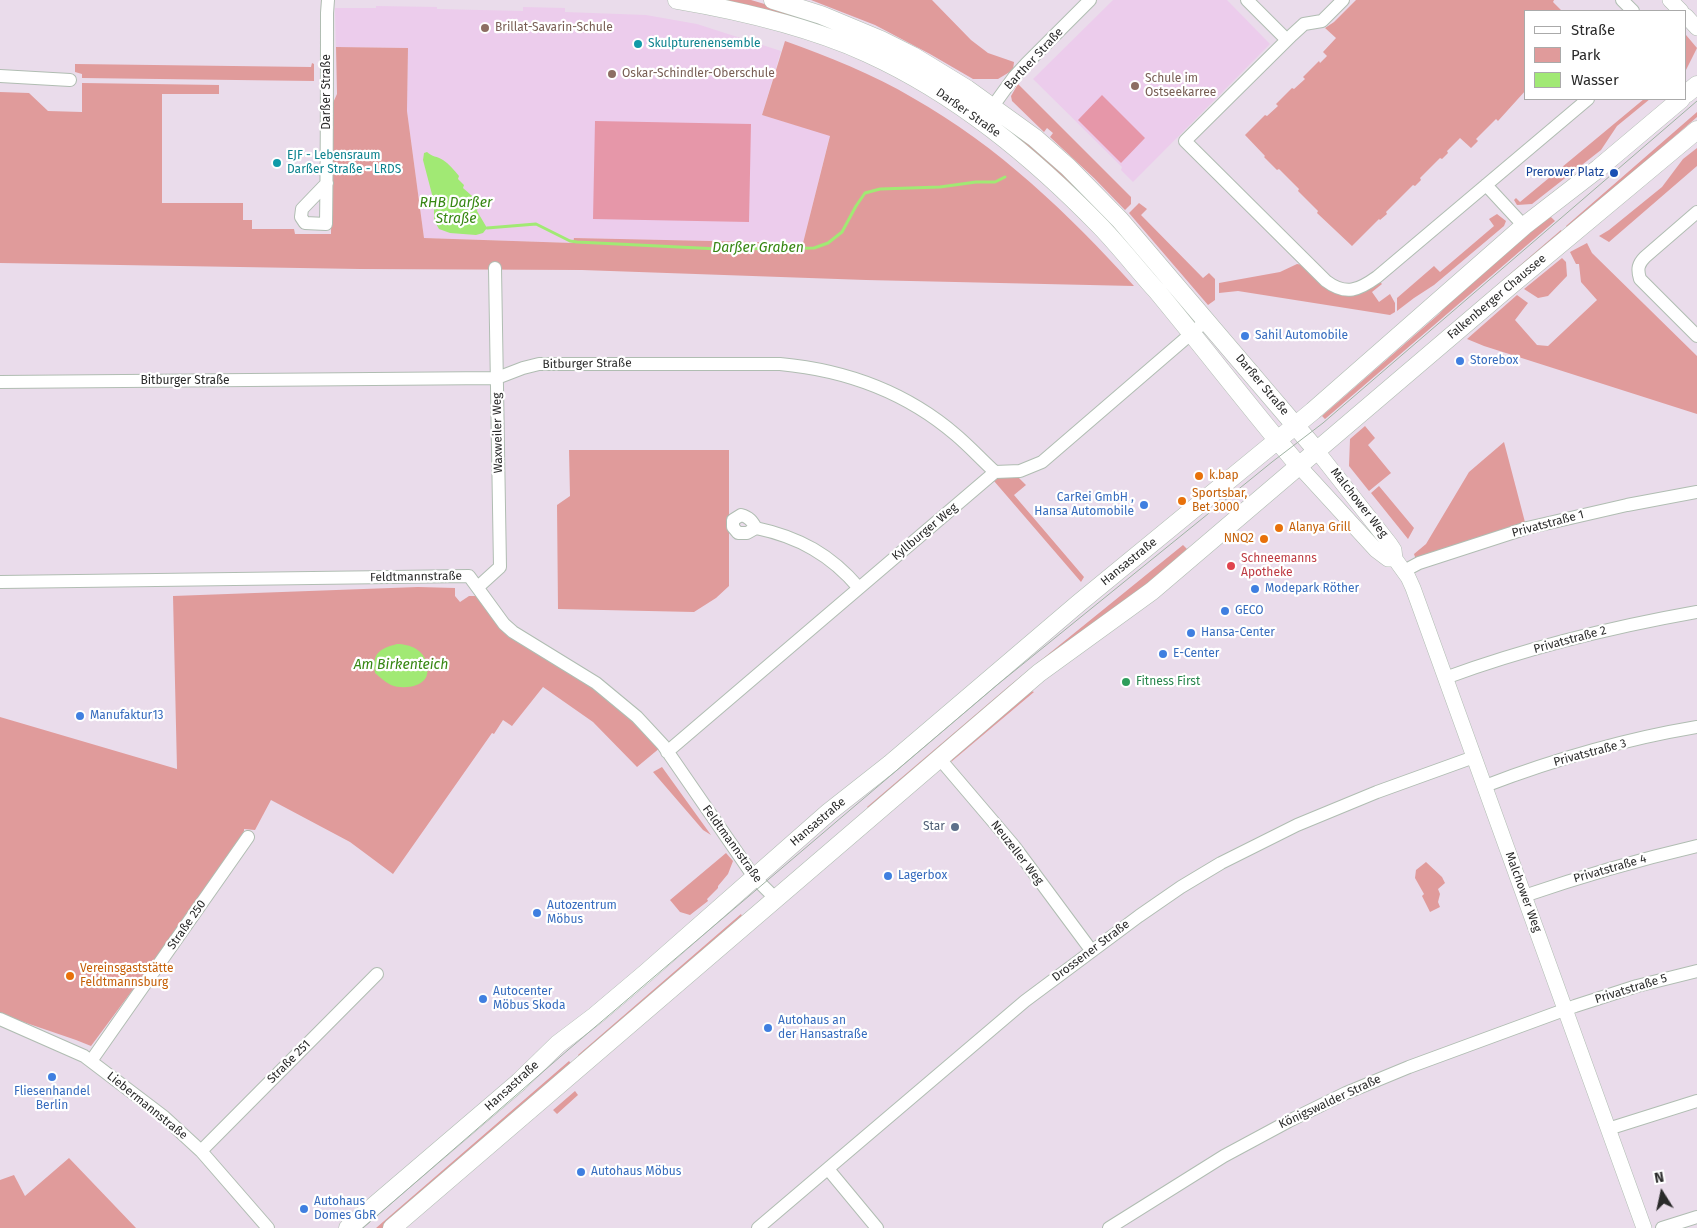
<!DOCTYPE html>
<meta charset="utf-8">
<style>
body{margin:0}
#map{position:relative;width:1697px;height:1228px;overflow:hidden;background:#eadceb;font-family:"Fira Sans",sans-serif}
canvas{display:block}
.legend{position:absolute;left:1524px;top:10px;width:162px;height:90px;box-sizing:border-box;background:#fff;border:1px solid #aaa;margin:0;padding:6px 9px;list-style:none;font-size:15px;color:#2a2a2a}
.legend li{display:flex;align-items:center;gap:10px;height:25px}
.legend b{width:25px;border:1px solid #aaa}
.north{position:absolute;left:1637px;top:1168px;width:50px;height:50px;-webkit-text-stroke:4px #fff;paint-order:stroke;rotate:350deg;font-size:14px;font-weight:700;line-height:20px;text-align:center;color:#2a2a2a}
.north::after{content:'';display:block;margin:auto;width:18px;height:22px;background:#2a2a2a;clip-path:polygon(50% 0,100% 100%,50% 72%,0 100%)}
</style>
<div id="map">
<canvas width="1697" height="1228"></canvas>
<ul class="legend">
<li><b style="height:6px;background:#fff"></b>Straße</li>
<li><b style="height:14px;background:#e09b9b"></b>Park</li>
<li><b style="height:14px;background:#a1e974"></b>Wasser</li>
</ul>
<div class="north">N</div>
</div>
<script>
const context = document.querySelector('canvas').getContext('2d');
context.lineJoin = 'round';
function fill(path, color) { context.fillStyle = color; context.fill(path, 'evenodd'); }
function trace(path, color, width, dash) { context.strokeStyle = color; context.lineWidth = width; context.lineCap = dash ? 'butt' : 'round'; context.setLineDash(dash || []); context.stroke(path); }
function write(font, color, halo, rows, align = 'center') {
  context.font = font + ' "Fira Sans",sans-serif'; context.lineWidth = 4.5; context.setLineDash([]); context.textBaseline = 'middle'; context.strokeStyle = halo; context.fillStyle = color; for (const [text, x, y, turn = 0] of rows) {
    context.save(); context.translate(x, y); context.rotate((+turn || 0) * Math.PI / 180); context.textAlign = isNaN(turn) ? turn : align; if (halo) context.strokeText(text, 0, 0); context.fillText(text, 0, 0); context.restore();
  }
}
const education = new Path2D(`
 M1113,0H1227L1270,44L1133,182L1121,170L1122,167L1033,79Z
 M376,6L437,7V9L523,11V7L565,8V12L646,15L697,24L781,51L762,115L830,135L803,243L575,238L574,243L424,238L407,111L408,48L336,47L335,8H376Z`);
const green = new Path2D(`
 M716,0H751L788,11L882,47L943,83L882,50L862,42Z
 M811,0H932L971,40L988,53L1014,62L1013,70L998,79H973L930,54L875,25Z
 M1356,0H1554L1553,2L1562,11H1526V90L1498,121L1496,119L1476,139L1478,141L1471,148L1460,138L1447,151L1448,153L1442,159L1440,158L1420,178L1421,180L1415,186L1413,185L1386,212L1387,214L1380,220L1379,219L1352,246L1317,213L1318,211L1298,191L1299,189L1279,169L1277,170L1264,157L1265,156L1245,135L1265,115L1267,116L1278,106L1276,104L1292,88L1294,89L1305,79L1303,77L1319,61L1320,63L1327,56L1323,52L1336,38L1325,28L1334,22Z
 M1686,35L1697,48L1686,70Z
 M785,41C829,57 873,74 913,98C998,146 1069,214 1134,286L866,280L582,270L360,269L0,263V92L29,93L48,111L82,112V83L219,85V94H162V203H243V220H252V229H294L295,234H331L332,105L337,94L336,47L408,48L407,111L424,238L573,243L574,238L803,243L830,136L762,115Z
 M312,63L314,64V81L82,78V74L75,72V64L311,67Z
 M1018,84L1131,197V204L1125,210L1094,178L1050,137L1053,133L1047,128L1044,132L1012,101L1011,96Z
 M1644,99H1650L1617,126L1601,150L1532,204L1517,205L1514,200L1516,198L1520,202Z
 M1697,112V117L1568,229L1566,226Z
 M1013,127L1081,188L1181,299L1175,304L1008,134Z
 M1697,148V166L1609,242L1599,236L1609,230L1662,187L1683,159Z
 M1139,203L1147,209L1141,215L1203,278L1209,273L1215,279V300L1208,305L1129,213Z
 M1497,214L1506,221L1504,226L1434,285L1414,298L1397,311V298L1434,266L1440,272L1494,226L1489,219Z
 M1548,214L1555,221L1325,419L1322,416L1439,314L1467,283Z
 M1561,230L1563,233L1332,427Z
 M1587,243L1592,253L1697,356V414L1484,346L1467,339L1517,295L1528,303L1515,320L1537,345L1548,346L1597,300L1581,282L1579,264H1576L1570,252Z
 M1562,258L1566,262L1567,276L1548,296L1538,298L1524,289Z
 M1297,264L1303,265L1327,289L1380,282L1382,284L1372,292L1379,302L1390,294L1395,303V312L1390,315L1238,291L1219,293V283L1280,272Z
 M1365,426L1375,438L1368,445L1391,473L1369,491L1349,466L1350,439Z
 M1504,442L1526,526L1416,560L1414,554L1426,544L1469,472Z
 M569,450H729V586L716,598L694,612L558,609L557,505L570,496Z
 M1016,475L1026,485L1014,495L1084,577L1081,582L994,481L997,478Z
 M1379,486L1414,528L1408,539L1371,493Z
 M1183,545L1187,549L1152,581L870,810L867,807L1009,686Z
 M418,587L455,588V596L460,602L469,596H476L610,700L661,747L637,767L593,722L543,687L512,726L503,720L494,734L492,733L393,874L350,842L271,800L255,830L244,829V831L235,848L163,949L91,1046L76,1040L0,1014V717L177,769L173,596Z
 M1029,690L1034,692L951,762L953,757Z
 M662,767L711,835L703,830L653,772Z
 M726,853L733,861L728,874L718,886V888L707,899L708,901L690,915L680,912L670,900Z
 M1426,862L1442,877L1445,883L1438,889L1440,894L1438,902L1440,907L1430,912L1422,896L1424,894L1415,878L1416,870Z
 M741,914L742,916L580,1058L578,1055Z
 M569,1061L572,1065L383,1228H376Z
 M575,1091L578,1095L557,1114L553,1110Z
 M69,1158L136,1228H0V1180L14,1175L25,1196Z`);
const pitch = new Path2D(`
 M1102,95L1145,138L1121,163L1078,120Z
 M595,121L751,124L749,222L593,219Z`);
const water = new Path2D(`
 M427,152C432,157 437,156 443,160C449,164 454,170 459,176L458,179L464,185L463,188L479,202L477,211L487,228L483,233L476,235L450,233L439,229L434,220V202L423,160L424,153Z
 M397,644C410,644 424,650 427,664C428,669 428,675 425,679C418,688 401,689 391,685C385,682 380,677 375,673C372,653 379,649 397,644Z`);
const stream = new Path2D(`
 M487,228L536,224L570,241L577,242L719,249L814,248L828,243L842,232L856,206L865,193L880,189L940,187L976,182H995L1005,177`);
const minor = new Path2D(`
 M1247,0L1287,40
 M1343,0L1322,21L1304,24L1292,35L1185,141L1326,281C1346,296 1359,290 1377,277L1588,99
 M1622,0L1633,11
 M0,76L70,80
 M988,113L1014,77L1026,64L1090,0
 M327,183L302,209L301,217L305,223L326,224C327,154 327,84 327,13L328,0
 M1486,185L1524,226
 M1697,212L1645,257C1638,264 1637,269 1640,279L1697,336
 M0,382L497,378L523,368L539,364H780C845,370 906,392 956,435C969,446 982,460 995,472
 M756,528L747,533H738L733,527V520L741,515C749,517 752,521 756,528C799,537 831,555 859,588
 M1404,571L1419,563L1527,528L1627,505L1697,492
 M0,582L469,576L504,624L513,632L596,683L637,717L663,745L754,877L776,899
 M478,587L500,567L495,268
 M1445,678C1527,648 1612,627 1697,612
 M667,752L995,472L1020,471L1042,462L1207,320
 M939,758L1014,846L1091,950
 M1485,786C1553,760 1625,739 1697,727
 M1524,896C1582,876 1637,860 1697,846
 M0,1019L84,1056L163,1116L201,1151L268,1228
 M91,1061L248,837
 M1608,1129L1697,1101
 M201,1151L377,974
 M828,1169L877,1228
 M758,1228L1025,1001L1139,916L1181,887L1221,863L1297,825L1377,792L1474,757
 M1109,1228L1224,1156L1289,1121L1346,1093L1409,1067L1575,1006L1637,986L1697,971
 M1662,1228L1697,1217`);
const tertiary = new Path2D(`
 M1670,0L1681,11
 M1686,16L1697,28
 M1317,451L1390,544L1394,550L1395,559L1408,577L1413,588L1644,1228
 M1299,466L1376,550L1388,559H1395`);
const secondary = new Path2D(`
 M677,0C742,11 807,26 867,53C957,94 1033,157 1101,227C1121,248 1138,270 1157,291C1205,349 1251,409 1299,466
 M773,0L821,15L881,40L913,56L967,89L1035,138L1068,167L1120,220L1317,451
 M1686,94L1697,85
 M348,1228L519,1082L558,1044L595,1016L646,973L829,812L890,764L1079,603L1313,411L1524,226L1599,168L1681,99
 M392,1228L1039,673L1152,591L1510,286L1697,130`);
const tram = new Path2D(`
 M363,1228L568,1050L997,685L1272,462L1323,423L1697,101`);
const markers = [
 [485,28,5,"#8d6e63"],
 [638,44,5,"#0f9aa8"],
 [612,74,5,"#8d6e63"],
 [1135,86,5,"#8d6e63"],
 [277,163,5,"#0f9aa8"],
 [1614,173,5,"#1a4fb4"],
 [1245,336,5,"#3f7fe0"],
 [1460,361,5,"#3f7fe0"],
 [1199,476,5,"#e8710a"],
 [1182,501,5,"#e8710a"],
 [1144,505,5,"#3f7fe0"],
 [1279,528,5,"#e8710a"],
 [1264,539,5,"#e8710a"],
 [1231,566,5,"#e0444e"],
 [1255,589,5,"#3f7fe0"],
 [1225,611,5,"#3f7fe0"],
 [1191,633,5,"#3f7fe0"],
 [1163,654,5,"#3f7fe0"],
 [1126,682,5,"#2e9e5b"],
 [80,716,5,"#3f7fe0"],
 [955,827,5,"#5c6f8a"],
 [888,876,5,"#3f7fe0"],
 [537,913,5,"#3f7fe0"],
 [70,976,5,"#e8710a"],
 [483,999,5,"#3f7fe0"],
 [768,1028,5,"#3f7fe0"],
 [52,1077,5,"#3f7fe0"],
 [581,1172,5,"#3f7fe0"],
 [304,1209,5,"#3f7fe0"]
];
const educationNames = [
 ["Brillat-Savarin-Schule",495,28],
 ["Oskar-Schindler-Oberschule",622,74],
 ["Schule im",1145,79],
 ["Ostseekarree",1145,93]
];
const cultureNames = [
 ["Skulpturenensemble",648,44],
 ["EJF - Lebensraum",287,156],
 ["Darßer Straße - LRDS",287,170]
];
const streetNames = [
 ["Barther Straße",1034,59,-47],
 ["Darßer Straße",327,92,-90],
 ["Darßer Straße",968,113,35],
 ["Falkenberger Chaussee",1497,297,-40],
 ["Bitburger Straße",587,364,-1],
 ["Bitburger Straße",185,381],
 ["Darßer Straße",1262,385,50],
 ["Waxweiler Weg",498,433,-91],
 ["Malchower Weg",1359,503,52],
 ["Privatstraße 1",1548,524,-15],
 ["Kyllburger Weg",925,532,-40],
 ["Hansastraße",1129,562,-39],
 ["Feldtmannstraße",416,577,-1],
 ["Privatstraße 2",1570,640,-15],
 ["Privatstraße 3",1590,753,-15],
 ["Hansastraße",818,822,-40],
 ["Feldtmannstraße",732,844,54],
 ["Neuzeller Weg",1017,853,52],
 ["Privatstraße 4",1610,869,-16],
 ["Malchower Weg",1523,892,70],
 ["Straße 250",187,925,-55],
 ["Drossener Straße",1091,951,-37],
 ["Privatstraße 5",1631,989,-17],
 ["Straße 251",289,1062,-45],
 ["Hansastraße",512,1086,-42],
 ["Königswalder Straße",1330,1102,-25],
 ["Liebermannstraße",147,1106,39]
];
const transitNames = [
 ["Prerower Platz",1604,173]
];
const shopNames = [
 ["Sahil Automobile",1255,336],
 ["Storebox",1470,361],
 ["CarRei GmbH ,",1134,498,"right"],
 ["Hansa Automobile",1134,512,"right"],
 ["Modepark Röther",1265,589],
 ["GECO",1235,611],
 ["Hansa-Center",1201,633],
 ["E-Center",1173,654],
 ["Manufaktur13",90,716],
 ["Lagerbox",898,876],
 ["Autozentrum",547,906],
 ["Möbus",547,920],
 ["Autocenter",493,992],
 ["Möbus Skoda",493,1006],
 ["Autohaus an",778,1021],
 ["der Hansastraße",778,1035],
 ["Fliesenhandel",52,1092,"center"],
 ["Berlin",52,1106,"center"],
 ["Autohaus Möbus",591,1172],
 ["Autohaus",314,1202],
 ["Domes GbR",314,1216]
];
const foodNames = [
 ["k.bap",1209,476],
 ["Sportsbar,",1192,494],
 ["Bet 3000",1192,508],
 ["Alanya Grill",1289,528],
 ["NNQ2",1254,539,"right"],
 ["Vereinsgaststätte",80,969],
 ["Feldtmannsburg",80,983]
];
const healthNames = [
 ["Schneemanns",1241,559],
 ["Apotheke",1241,573]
];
const leisureNames = [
 ["Fitness First",1136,682]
];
const serviceNames = [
 ["Star",945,827]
];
const waterNames = [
 ["RHB Darßer",456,203],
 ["Straße",456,219],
 ["Darßer Graben",758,248],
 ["Am Birkenteich",401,665]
];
fill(education, '#ecccec');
fill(green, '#e09b9b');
fill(pitch, '#e697a9');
fill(water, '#a1e974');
trace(stream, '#a1e974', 3);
trace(minor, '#b0bdb2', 14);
trace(tertiary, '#b0bdb2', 16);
trace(secondary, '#b0bdb2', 19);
trace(minor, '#fff', 12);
trace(tertiary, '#fff', 15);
trace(secondary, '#fff', 18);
trace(tram, '#9fb3a3', 1);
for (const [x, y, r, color] of markers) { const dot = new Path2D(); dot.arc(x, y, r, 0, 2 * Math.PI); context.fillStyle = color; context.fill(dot); trace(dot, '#fff', 2); }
write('12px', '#785e54', '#fff', educationNames, 'left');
write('12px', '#0d838f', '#fff', cultureNames, 'left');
write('12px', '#2a2a2a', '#fff', streetNames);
write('12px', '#164399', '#fff', transitNames, 'right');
write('12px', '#366cbe', '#fff', shopNames, 'left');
write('12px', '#c56008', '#fff', foodNames, 'left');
write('12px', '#be3a42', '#fff', healthNames, 'left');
write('12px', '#27864d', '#fff', leisureNames, 'left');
write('12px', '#4e5e75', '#fff', serviceNames, 'right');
write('italic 14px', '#378713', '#fff', waterNames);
</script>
